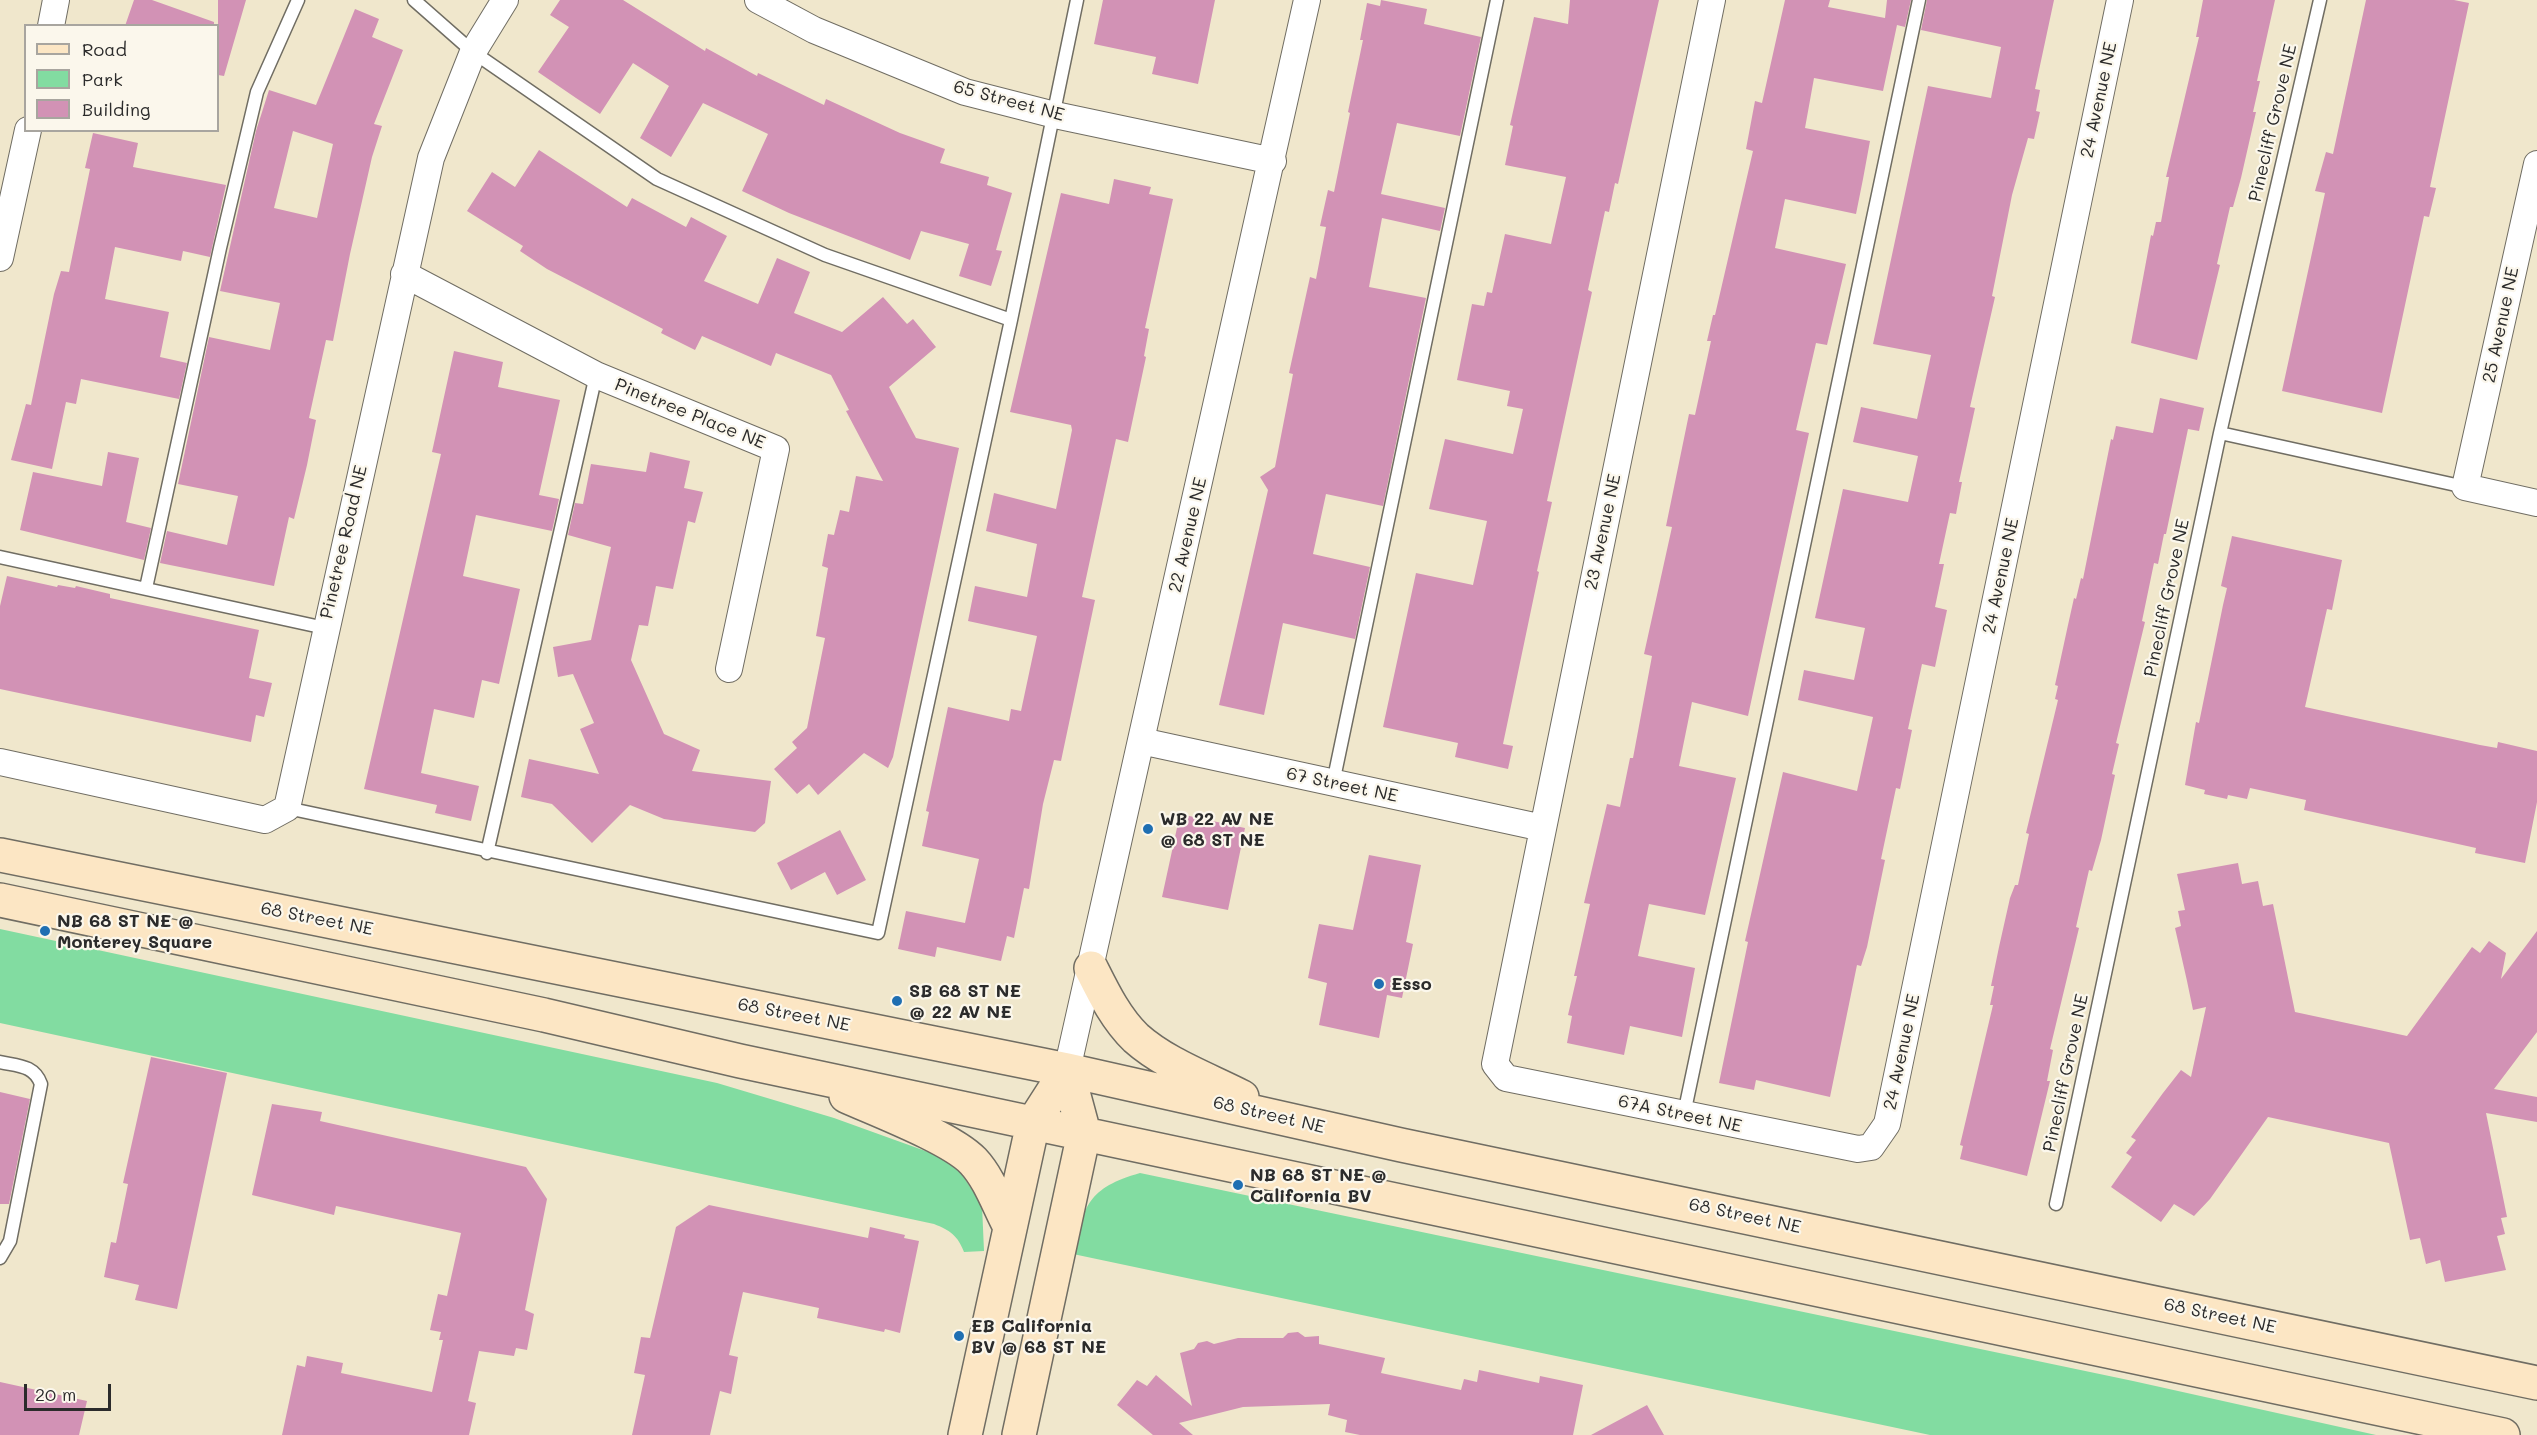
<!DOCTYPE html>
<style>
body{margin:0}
#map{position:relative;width:2537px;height:1435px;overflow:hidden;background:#f0e7cc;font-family:Mali,sans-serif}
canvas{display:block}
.legend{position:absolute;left:24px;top:24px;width:195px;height:108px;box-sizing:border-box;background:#fbf7ec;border:2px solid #a8a59f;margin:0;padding:8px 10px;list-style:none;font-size:18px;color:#2b2b2b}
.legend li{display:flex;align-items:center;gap:12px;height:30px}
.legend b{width:30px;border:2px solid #a8a59f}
.scale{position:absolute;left:24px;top:1384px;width:87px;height:27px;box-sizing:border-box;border:3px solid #2b2b2b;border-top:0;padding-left:8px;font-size:18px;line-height:21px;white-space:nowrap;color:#2b2b2b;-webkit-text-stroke:4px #fbf7ec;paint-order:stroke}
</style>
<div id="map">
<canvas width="2537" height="1435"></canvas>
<ul class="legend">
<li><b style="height:8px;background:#fce6c4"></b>Road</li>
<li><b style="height:16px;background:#82dca1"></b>Park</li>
<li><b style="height:16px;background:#d292b5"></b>Building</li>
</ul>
<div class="scale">20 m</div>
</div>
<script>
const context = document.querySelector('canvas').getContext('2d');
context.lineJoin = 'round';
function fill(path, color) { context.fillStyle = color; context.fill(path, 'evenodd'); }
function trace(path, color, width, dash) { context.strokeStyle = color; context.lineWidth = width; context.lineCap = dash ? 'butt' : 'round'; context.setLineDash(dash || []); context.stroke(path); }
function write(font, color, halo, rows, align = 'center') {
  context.font = font + ' Mali,sans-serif'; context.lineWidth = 4.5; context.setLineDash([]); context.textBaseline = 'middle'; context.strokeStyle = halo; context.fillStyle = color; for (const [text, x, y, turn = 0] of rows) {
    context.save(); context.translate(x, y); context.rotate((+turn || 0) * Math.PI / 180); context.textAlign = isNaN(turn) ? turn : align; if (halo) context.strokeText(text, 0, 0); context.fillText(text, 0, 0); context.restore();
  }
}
const green = new Path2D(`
 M0,929L717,1083L834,1118L931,1153L957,1167L982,1205L984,1251L964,1252C958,1236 950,1230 934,1224L0,1023Z
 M1140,1173L2133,1381L2376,1435H1930L1073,1254C1084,1205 1088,1188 1140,1173Z`);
const building = new Path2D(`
 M134,0H152L214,22V26H125Z
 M218,0H246L224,76L218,75Z
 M560,0H623L705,51L706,48L757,76L758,73L824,105L826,99L900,133L945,149L940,163L989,177L987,185L1012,193L996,250L1002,251L991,286L959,276L969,244L921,231L910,260L789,213L742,191L768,134L703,103L671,157L640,138L669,86L633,63L600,114L576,98L538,72L569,27L550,15Z
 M1103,0H1215L1198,84L1152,74L1156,57L1094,44Z
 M1381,0L1427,9L1424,24L1481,37L1460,136L1397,123L1381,194L1445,208L1440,231L1382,218L1369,287L1426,298L1383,506L1326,494L1313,554L1370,567L1355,639L1283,623L1264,715L1219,705L1268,490L1260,477L1275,467L1293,374L1289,373L1310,277L1316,279L1326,227L1320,226L1328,190L1334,192L1350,113L1348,112L1363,40H1360L1367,3L1380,6Z
 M1570,0H1659L1618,184L1615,183L1609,212L1605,211L1588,290L1592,292L1547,501L1552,502L1537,571L1539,572L1503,744L1513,746L1508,769L1455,757L1458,743L1383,727L1416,573L1473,585L1487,521L1429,509L1445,439L1513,454L1523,409L1507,406L1510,391L1457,380L1472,304L1484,306L1487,292L1492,293L1505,234L1551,244L1566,177L1505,165L1513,126L1510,125L1534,17L1568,24Z
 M1785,0H1830L1828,7L1885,18L1887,0H1911L1905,27L1897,25L1883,91L1814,78L1805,128L1870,141L1863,179L1856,214L1785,199L1775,248L1846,264L1827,345L1816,343L1796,430L1809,433L1748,716L1692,702L1679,766L1736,778L1705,915L1649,904L1638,956L1695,968L1682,1037L1630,1026L1624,1055L1567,1043L1572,1016L1568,1015L1577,976H1574L1590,904L1584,903L1607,804L1620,807L1630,758H1633L1652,656L1644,654L1672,527L1666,526L1689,414L1695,415L1711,341H1707L1713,315H1715L1753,151L1746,149L1755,101L1762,103Z
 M1927,0H2054L2035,89L2040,90L2036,111L2040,112L2034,139L2028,138L2012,195L1992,296L1995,297L1970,407L1975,408L1959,482H1962L1956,514L1950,513L1939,564H1944L1935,607L1947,610L1935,667L1922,664L1908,729L1912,730L1900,789L1896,788L1881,859L1885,860L1867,947L1861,966L1857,965L1830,1097L1756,1080L1754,1090L1719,1083L1748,942L1745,941L1783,772L1857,791L1873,717L1798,700L1804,670L1854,680L1865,628L1815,618L1843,489L1908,502L1918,456L1853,442L1861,407L1917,419L1931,355L1873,344L1928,86L1991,98L2001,47L1921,30Z
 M2203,0H2275L2257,81H2260L2253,112H2256L2241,178L2233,207H2230L2217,264L2220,265L2197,360L2131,343L2151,235L2153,236L2156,222H2161L2169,177H2166L2199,37H2196Z
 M2366,0H2454L2469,3L2430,187L2436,188L2429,217L2424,216L2382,413L2282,391L2325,193L2315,191L2326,152L2333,154Z
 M355,9L379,19L372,37L403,50L374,124L382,126L372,157L350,254L333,341L326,340L309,418L316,420L307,465L294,519L289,517L274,586L160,563L167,531L227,545L238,496L178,484L209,337L270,350L280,303L220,291L256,131L269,90L316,105ZM293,131L333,144L317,218L274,208Z
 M93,133L138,143L133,167L226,185L210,257L183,251L181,261L115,247L105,299L169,312L160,357L187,363L179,399L81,379L76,404L66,402L52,469L11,460L26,404L31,405L54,294L61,271L69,272L90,169L85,168Z
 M539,150L627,207L632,198L686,227L691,217L727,236L704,281L758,304L777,258L810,272L794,313L842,332L883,297L907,324L913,319L936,347L889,387L916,438L959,448L893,757L888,768L864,753L818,795L809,784L797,794L774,769L797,748L792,742L807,728L825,638L816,636L828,568L822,566L828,534L834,535L840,510L849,512L856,476L883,481L846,411L849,410L831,375L776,353L771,366L702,336L695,350L661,333L663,329L547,269L520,251L523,246L467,211L492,172L515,187Z
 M1114,179L1151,187L1149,194L1173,199L1145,328L1149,329L1144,356L1146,357L1128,442L1116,439L1082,597L1095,600L1061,761L1054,760L1043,804L1029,889L1024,888L1014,938L1007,936L1001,961L937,947L935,957L898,949L906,911L965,923L979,859L922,846L929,812L926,811L948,707L1009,721L1011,709L1021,711L1037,636L968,621L975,586L1027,597L1037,544L986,531L994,493L1056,509L1072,430L1071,425L1010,412L1061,193L1109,204Z
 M454,351L503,362L498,387L560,400L539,495L559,499L552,531L476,515L463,576L520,589L499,684L482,680L474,718L434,709L421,773L479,786L471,821L435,813L437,805L364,789L441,454L432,452Z
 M2160,398L2204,408L2199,431L2188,429L2166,534H2164L2158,564L2154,563L2142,621L2145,622L2116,743L2119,744L2112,774L2115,775L2101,840L2092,871L2089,870L2076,927L2079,928L2050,1049L2053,1050L2047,1081H2050L2027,1176L1960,1159L1963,1146L1960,1145L1993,1005H1990L1994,986H1991L1999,947L2010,898L2015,885H2018L2029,834L2026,833L2058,700L2055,699L2058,686L2055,685L2068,625L2074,598L2076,599L2081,578L2083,579L2111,439L2113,440L2116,426L2153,433Z
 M108,452L139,458L126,522L151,528L144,560L20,530L33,472L102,486Z
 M650,452L690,461L684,488L703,492L695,523L688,521L673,589L656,586L648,626L639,625L631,660L664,734L700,750L692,771L771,781L765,823L755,832L664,819L630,805L592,843L552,804L521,797L529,759L599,774L580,729L594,723L573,674L558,677L553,647L591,640L611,547L568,535L575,503L583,504L591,464L646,472Z
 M2232,536L2342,560L2332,610L2327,609L2305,707L2480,745L2497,748L2498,742L2537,751V802L2525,863L2475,853L2476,848L2304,810L2306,800L2250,788L2247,799L2228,795L2227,799L2204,794L2205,790L2185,785L2196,722L2199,723L2223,605L2227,588L2221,586Z
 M7,576L57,587L58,585L75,588L76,586L110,594V598L259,630L249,678L272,683L264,717L256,715L251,742L0,689V606Z
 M1180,814L1245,828L1228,910L1162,897Z
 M840,830L866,880L837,895L825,872L791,890L777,863Z
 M1369,855L1421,865L1406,942L1413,944L1402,998L1387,995L1379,1038L1319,1025L1327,983L1308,978L1319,924L1353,930Z
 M2238,863L2242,884L2258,881L2263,906L2273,904L2295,1012L2407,1036L2472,947L2480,953L2489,941L2506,953L2501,979L2537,931V1032L2494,1089L2537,1097V1122L2486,1113L2507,1217L2501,1218L2505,1234L2497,1236L2506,1270L2445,1282L2440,1260L2426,1264L2420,1238L2410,1240L2389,1143L2268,1117L2210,1199L2194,1216L2174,1204L2161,1222L2111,1187L2132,1157L2126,1153L2136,1140L2131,1137L2163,1093L2181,1070L2191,1077L2206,1007L2193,1010L2187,981L2175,928L2181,926L2178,911L2185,910L2177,874Z
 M151,1057L227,1073L177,1309L135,1300L139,1285L104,1277L111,1242L116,1243L128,1184L123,1183Z
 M0,1092L30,1099L9,1204H0Z
 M272,1104L322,1112L320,1121L526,1167L547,1199L525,1310L534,1314L527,1350L516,1348L514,1356L479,1351L468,1401L476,1403L469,1435H282L297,1365L305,1367L307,1356L343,1363L341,1373L432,1392L443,1340H439L441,1332L430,1330L438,1294L447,1296L461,1233L336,1206L334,1215L252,1195Z
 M709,1205L868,1238L870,1227L905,1235L904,1238L919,1241L900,1333L885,1329L884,1332L817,1318L819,1308L743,1292L729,1355L738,1357L731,1394L720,1391L710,1435H632L645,1375L634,1373L641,1337L650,1338L676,1227Z
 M1298,1332L1305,1337L1319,1336V1344L1385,1358L1381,1373L1461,1390L1464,1379L1477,1382L1479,1370L1539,1383L1540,1376L1583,1385L1573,1435H1360L1345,1432L1347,1420L1328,1415L1330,1404L1243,1407L1179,1423L1193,1435H1153L1117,1405L1137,1380L1147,1386L1156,1375L1192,1406L1180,1353L1194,1349L1198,1343L1207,1341L1214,1344L1238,1338H1283L1288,1333Z
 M0,1382L87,1401L79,1435H0Z
 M1647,1405L1664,1435H1591Z`);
const lane = new Path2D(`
 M414,0L473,52L657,179L825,255L1011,320
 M2220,433L2465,487
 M0,557L325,628
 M146,588L220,248L257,92L298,0
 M1333,783L1497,0
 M287,808L878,933L1011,320L1077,0
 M487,853L596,375
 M0,1062C18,1066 34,1065 41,1084L10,1241L0,1258
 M1684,1114L1919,0
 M2056,1204L2220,433L2320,0`);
const street = new Path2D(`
 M758,0L814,30L965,92L1055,115L1273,161
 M1712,0L1495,1064L1506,1078L1858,1149L1871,1147L1887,1124L2120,0
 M51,26L56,0
 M2537,164L2465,487L2537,503
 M0,258L28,130
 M404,274L596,375L776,449L729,669
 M1141,741L1543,828
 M0,762L265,820L287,808L431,158L473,52L505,0
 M1067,1070L1307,0`);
const secondary = new Path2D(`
 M0,855L1067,1070L1401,1145L2537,1383
 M0,900L544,1015L740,1061L2503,1435
 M1091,968C1103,992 1116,1019 1136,1038C1165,1064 1207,1079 1242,1097
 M846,1096C877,1110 951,1138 973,1161C989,1178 998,1204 1009,1225
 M965,1435L1033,1123L1067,1070
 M1019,1435L1084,1133L1067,1070`);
const markers = [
 [1148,829,6,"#1f6fb2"],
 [45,931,6,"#1f6fb2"],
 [1379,984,6,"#1f6fb2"],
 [897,1001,6,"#1f6fb2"],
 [1238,1185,6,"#1f6fb2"],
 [959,1336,6,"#1f6fb2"]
];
const streetNames = [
 ["24 Avenue NE",2099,100,-78],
 ["65 Street NE",1009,101,15],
 ["Pinecliff Grove NE",2273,123,-77],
 ["25 Avenue NE",2501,325,-78],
 ["Pinetree Place NE",690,414,22],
 ["23 Avenue NE",1603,532,-78],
 ["22 Avenue NE",1188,535,-77],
 ["Pinetree Road NE",344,542,-77],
 ["24 Avenue NE",2001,576,-78],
 ["Pinecliff Grove NE",2167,598,-78],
 ["67 Street NE",1342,785,12],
 ["68 Street NE",317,919,11],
 ["68 Street NE",794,1015,11],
 ["24 Avenue NE",1902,1052,-78],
 ["Pinecliff Grove NE",2066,1073,-78],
 ["67A Street NE",1680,1114,12],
 ["68 Street NE",1269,1115,13],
 ["68 Street NE",1745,1216,12],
 ["68 Street NE",2220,1316,12]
];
const poiNames = [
 ["WB 22 AV NE",1160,819],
 ["@ 68 ST NE",1160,840],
 ["NB 68 ST NE @",57,921],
 ["Monterey Square",57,942],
 ["Esso",1391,984],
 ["SB 68 ST NE",909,991],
 ["@ 22 AV NE",909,1012],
 ["NB 68 ST NE @",1250,1175],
 ["California BV",1250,1196],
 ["EB California",971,1326],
 ["BV @ 68 ST NE",971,1347]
];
fill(green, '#82dca1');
fill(building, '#d292b5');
trace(lane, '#706d63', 15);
trace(street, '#706d63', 28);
trace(secondary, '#706d63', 36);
trace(lane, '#fff', 12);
trace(street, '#fff', 26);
trace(secondary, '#fce6c4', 33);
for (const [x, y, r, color] of markers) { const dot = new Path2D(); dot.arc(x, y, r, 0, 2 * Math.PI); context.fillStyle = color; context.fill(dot); trace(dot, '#fbf7ec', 2); }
write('18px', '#2b2b2b', '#fbf7ec', streetNames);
write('bold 18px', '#2b2b2b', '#fbf7ec', poiNames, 'left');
</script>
